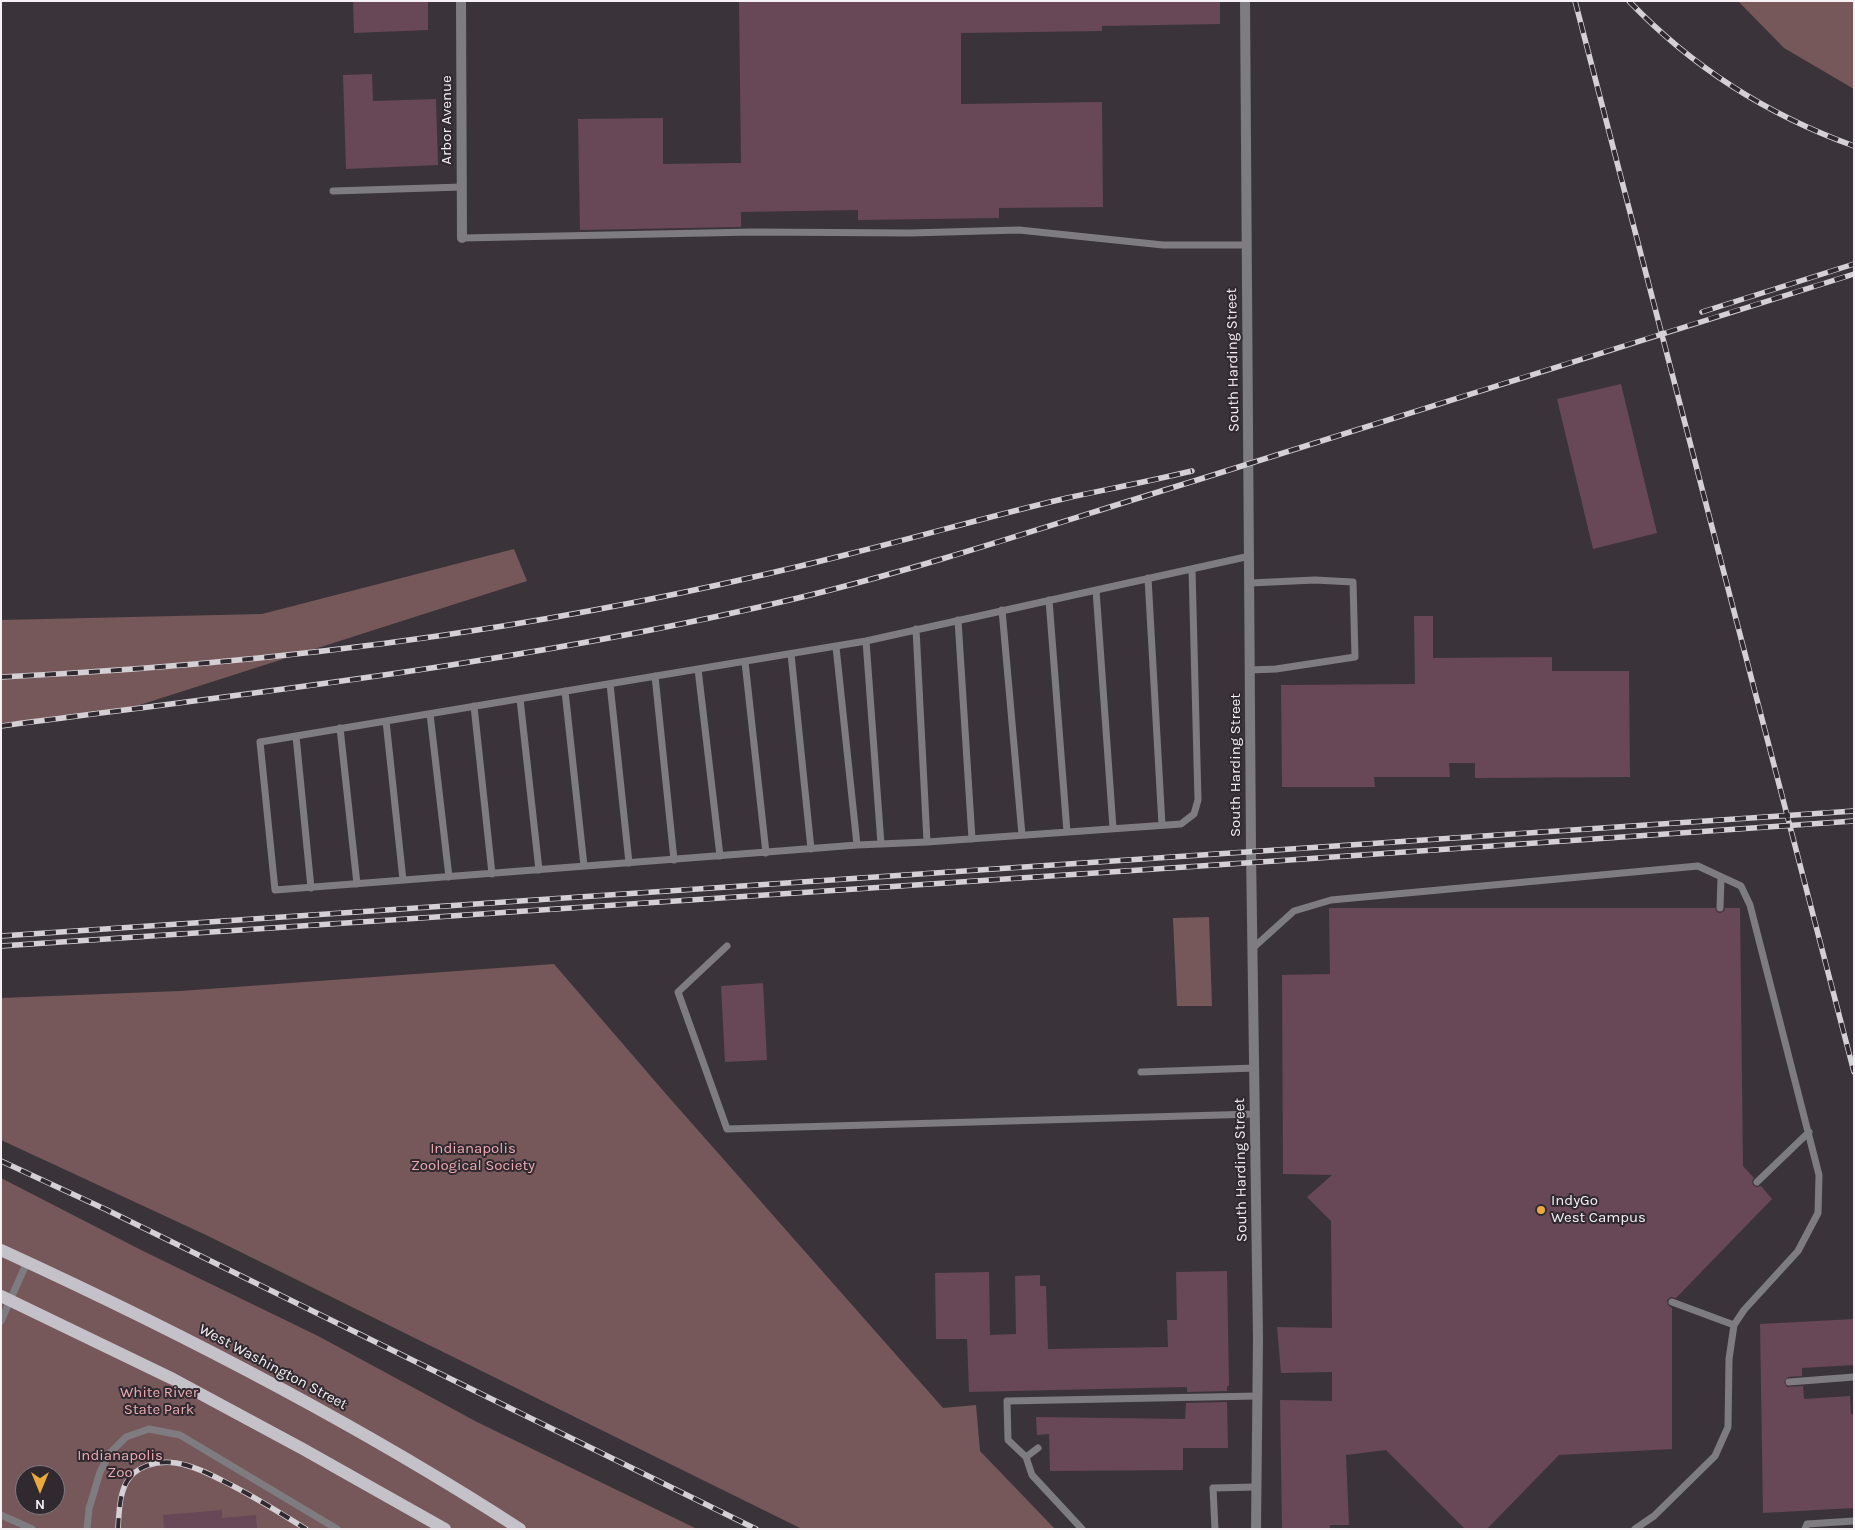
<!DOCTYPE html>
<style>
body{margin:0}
#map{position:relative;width:1855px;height:1530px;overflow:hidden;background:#3a343a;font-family:Karla,sans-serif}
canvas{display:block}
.frame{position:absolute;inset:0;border:2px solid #f5f1f5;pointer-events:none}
.north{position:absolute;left:15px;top:1465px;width:50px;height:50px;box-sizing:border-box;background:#302a30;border:1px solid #7f7a7f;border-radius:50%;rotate:180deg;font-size:14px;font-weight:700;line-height:20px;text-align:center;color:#f5f1f5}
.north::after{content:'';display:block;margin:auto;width:18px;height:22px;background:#eca93b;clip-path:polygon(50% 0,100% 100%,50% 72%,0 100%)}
</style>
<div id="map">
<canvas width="1855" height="1530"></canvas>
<div class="frame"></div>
<div class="north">N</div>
</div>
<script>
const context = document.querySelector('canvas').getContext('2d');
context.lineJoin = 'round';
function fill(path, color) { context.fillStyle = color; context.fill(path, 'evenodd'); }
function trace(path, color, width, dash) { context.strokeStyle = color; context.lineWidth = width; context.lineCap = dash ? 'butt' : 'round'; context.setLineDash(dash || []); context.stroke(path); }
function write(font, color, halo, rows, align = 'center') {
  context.font = font + ' Karla,sans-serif'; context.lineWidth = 4; context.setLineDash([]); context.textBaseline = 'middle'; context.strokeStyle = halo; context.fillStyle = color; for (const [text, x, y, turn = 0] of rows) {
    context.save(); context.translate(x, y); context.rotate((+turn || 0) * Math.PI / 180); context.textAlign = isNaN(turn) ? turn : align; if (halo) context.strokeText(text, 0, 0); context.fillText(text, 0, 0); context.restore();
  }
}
const green = new Path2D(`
 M1738,1H1854V89L1784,48Z
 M514,549L527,581L124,710L1,723V620L262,614Z
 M1209,917L1212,1006H1177L1173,918Z
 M554,964L666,1094L943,1408L976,1405L980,1451L1055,1529H802L206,1235L1,1140V998L180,991Z
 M1,1178L143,1251L318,1336L477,1422L697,1529H1ZM25,1475H55V1505H25Z`);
const building = new Path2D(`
 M353,1H428V30L354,33Z
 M739,1H1220V24L1102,26V31L961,33V104L1102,102L1103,207L999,208V218L858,220V210L741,212V227L580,230L578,119L663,118V164L741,163Z
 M372,74L373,101L436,99L438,165L346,169L343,75Z
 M1621,384L1657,533L1593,549L1557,399Z
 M1414,616H1433V658L1552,657V671H1629L1630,777L1475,778V763H1449L1450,777H1374L1375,787H1282L1281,685L1415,684Z
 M1329,908H1715L1717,912L1720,913L1724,911L1725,908H1740L1743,1166L1754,1178L1752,1181L1753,1185L1756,1187L1761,1186L1772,1199L1676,1298L1671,1297L1667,1300L1668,1305L1672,1308V1449L1559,1455L1487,1529H1465L1386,1450L1346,1455L1349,1525H1330V1529H1282L1280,1400L1332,1401V1372L1281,1373L1277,1327L1332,1328L1331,1221L1307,1197L1332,1175L1283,1174L1282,975L1330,974Z
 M763,983L767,1060L725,1062L721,986Z
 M1227,1271L1229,1386H1227V1391L1187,1392V1387L969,1392L967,1339H936L935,1273L989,1272L990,1335L1016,1334L1015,1276L1040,1275V1286H1046L1048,1349L1168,1347L1167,1320H1177L1176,1272Z
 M1854,1319V1365L1802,1368V1376L1788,1377L1784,1382L1787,1387L1803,1386L1804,1399L1850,1396L1851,1414L1854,1415V1508L1763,1513L1760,1324Z
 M1227,1402L1228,1448H1183V1470L1050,1471L1049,1434L1037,1435L1036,1417L1185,1419L1186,1403Z
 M222,1510V1518L256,1515L257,1529H164L163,1515Z`);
const service = new Path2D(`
 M333,191L462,187
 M462,238L753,232L910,233L1019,230L1163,245H1247
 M1192,569L1198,800L1194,814L1181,824L927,842L857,845L275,890L260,742L866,641L1250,556
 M1148,578L1162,825
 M1250,583L1315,580L1353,582L1355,657L1276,669L1250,670
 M1096,590L1113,828
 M1049,600L1067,832
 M1002,610L1022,835
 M958,620L972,839
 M916,629L927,842
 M866,641L881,844
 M836,647L857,845
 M791,654L811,849
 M745,662L766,853
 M698,669L720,856
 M655,676L674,860
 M610,684L629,863
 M565,691L584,866
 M520,699L539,870
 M474,706L492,874
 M430,714L449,877
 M386,721L403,880
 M340,728L357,884
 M296,736L311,888
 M1720,908L1721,878
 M727,946L678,992L727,1129L1255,1114
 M1253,948L1294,911L1331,900L1698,866L1741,886L1750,905L1819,1175L1818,1213L1798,1251L1744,1310L1734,1325L1729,1359L1728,1427L1715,1456L1654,1516L1635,1529
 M1141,1072L1255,1068
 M1757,1182L1809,1132
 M1672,1302L1734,1325
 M1,1321L27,1262
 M1789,1382L1854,1377
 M1038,1448L1026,1457L1032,1475L1082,1529
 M1026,1457L1008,1440L1007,1401L1257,1396
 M1,1515L32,1529
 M87,1529L89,1509L100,1472L110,1453L126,1437L149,1429L180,1435L337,1529
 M1215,1529L1213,1488L1256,1487
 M1805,1529L1807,1524L1854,1521`);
const minor = new Path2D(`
 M461,1L462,238`);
const tertiary = new Path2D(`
 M1245,1L1251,851L1258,1339L1256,1529`);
const primary = new Path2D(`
 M1,1250C180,1332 355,1422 520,1529
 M1,1296L173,1379L303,1449L445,1529`);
const rail = new Path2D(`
 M1575,1L1854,1072
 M1629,1C1692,67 1768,115 1854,146
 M1702,312L1854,264
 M1,677C170,669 337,653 503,626C619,607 735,583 849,554C922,536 994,515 1067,498C1109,489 1150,481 1192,471
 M1,726C268,691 536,661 798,598C931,566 1062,521 1194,481C1414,412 1634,342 1854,274
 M1,936L1854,811
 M1,946L1275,861L1854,821
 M1,1161L107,1210L756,1529
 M118,1529C119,1514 119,1497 126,1483C135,1466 157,1460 176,1463C196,1466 215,1477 233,1486C258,1499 282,1514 306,1529`);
const markers = [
 [1541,1210,5,"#eca93b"]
];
const streetNames = [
 ["Arbor Avenue",447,120,-90],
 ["South Harding Street",1233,360,-91],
 ["South Harding Street",1236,765,-90],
 ["South Harding Street",1241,1170,-91],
 ["West Washington Street",273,1367,28]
];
const parkNames = [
 ["Indianapolis",473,1149],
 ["Zoological Society",473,1166],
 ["White River",159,1393],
 ["State Park",159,1410],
 ["Indianapolis",120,1456],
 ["Zoo",120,1473]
];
const poiNames = [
 ["IndyGo",1551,1201],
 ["West Campus",1551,1218]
];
fill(green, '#76585b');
fill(building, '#684757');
trace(service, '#7e7c80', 7);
trace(minor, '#7e7c80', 10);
trace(tertiary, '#7e7c80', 10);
trace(primary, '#c5c1c9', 12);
trace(rail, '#d4d0d4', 5.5);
trace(rail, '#302a30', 4, [11]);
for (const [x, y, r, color] of markers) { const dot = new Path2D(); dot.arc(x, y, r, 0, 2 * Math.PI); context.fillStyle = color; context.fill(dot); trace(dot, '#302a30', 2); }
write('15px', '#f5f1f5', '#302a30', streetNames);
write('15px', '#f0abb3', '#302a30', parkNames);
write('15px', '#f5f1f5', '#302a30', poiNames, 'left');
</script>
